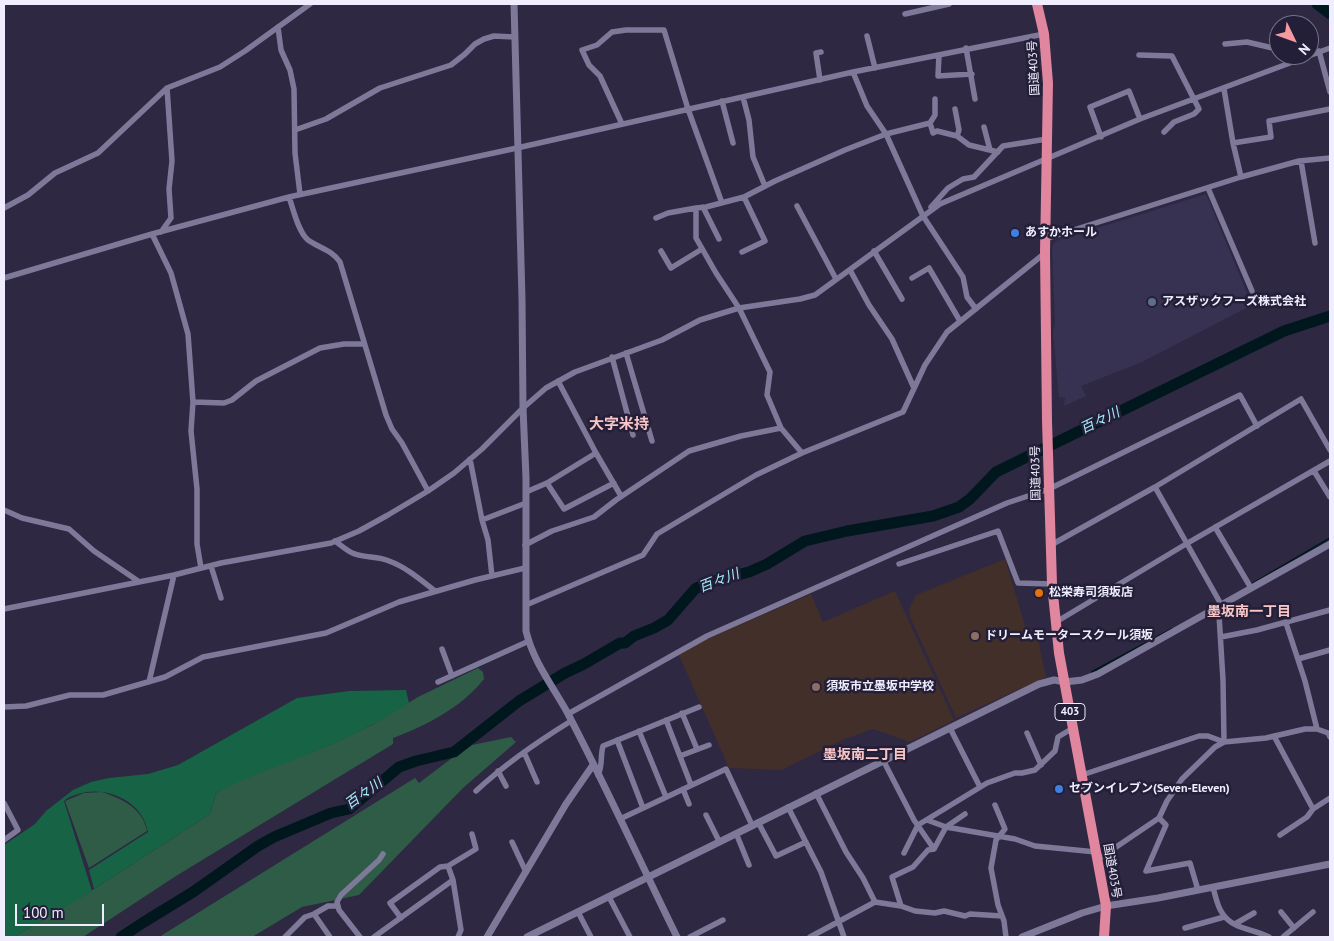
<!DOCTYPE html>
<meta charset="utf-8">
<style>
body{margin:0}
#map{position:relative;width:1334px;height:941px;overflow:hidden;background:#2e2842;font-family:"PT Sans",sans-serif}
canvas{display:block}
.frame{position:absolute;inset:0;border:5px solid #efedfe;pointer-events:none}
.north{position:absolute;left:1269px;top:15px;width:50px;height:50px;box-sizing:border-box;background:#241f38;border:1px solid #757187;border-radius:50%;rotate:132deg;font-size:14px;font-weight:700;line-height:20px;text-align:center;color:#efedfe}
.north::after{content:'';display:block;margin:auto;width:18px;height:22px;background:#f59b9e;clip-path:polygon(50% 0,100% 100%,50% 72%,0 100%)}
.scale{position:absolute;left:15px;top:904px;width:89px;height:22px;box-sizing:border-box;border:2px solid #efedfe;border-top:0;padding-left:6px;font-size:15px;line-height:18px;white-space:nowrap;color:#efedfe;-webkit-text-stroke:4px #241f38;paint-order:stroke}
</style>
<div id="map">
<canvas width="1334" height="941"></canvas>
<div class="frame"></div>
<div class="north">N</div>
<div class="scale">100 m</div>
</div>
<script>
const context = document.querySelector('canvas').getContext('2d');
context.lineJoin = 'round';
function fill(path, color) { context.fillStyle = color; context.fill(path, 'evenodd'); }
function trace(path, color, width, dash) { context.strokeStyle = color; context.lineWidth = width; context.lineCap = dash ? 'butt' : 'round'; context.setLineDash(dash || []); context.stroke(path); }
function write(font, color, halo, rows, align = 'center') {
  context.font = font + ' "PT Sans","Noto Sans JP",sans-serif'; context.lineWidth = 5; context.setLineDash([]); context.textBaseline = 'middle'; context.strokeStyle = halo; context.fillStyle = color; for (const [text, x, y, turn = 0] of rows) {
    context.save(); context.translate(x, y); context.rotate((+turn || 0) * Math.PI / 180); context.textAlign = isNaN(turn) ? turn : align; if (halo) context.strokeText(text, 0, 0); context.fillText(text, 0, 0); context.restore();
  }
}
const built = new Path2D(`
 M1206,194L1249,298L1250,306L1142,362L1081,386L1086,396L1064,406L1065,398L1059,397L1053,332L1055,323L1052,247L1056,241Z`);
const education = new Path2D(`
 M1005,559L1026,629L1031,633L1033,639H1038L1046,677L956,718L910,617L909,609L916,595Z
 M895,591L954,720L910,742L873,729L845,739L781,770L729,768L678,653L700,642L811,594L823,622Z`);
const green = new Path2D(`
 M478,668L483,672L484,679C461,708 427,725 393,738V744L176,876L83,937H14L94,889L210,814L216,793L241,779L330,745L372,725L418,697Z
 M511,737L516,742L463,788L359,895L302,907L252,937H159L415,778L419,783L452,758L472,745Z
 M102,792C122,799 143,808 147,831L89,868L65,801L84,793Z`);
const forest = new Path2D(`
 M406,690L409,703C384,719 358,733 330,745C292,762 253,773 216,793L210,814L94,889L89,870L148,832C143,801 106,785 78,794C72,796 68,797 64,801L92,891L14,937H4V845L35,824L46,811L73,790L91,782L109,778L148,774L178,765L297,698L349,691Z`);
const stream = new Path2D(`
 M1250,585L1330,538
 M1092,672L1172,629`);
const river = new Path2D(`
 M1317,4L1330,14
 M121,937L144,922L193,892L258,846L274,837L331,813L349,809L399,767L416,761L454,752L519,701L565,673L584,664L620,643H625L634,636L654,628L668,620L695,589L707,583L749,572L767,564L805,541L847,531L933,516L959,507L970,499L996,472L1284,331L1330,316`);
const minor = new Path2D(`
 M905,14L949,4
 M278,27L281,50L290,70L294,89L295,153L300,194
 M867,36L875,68
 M1225,44L1247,42L1277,49L1279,55
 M966,48L975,99
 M1319,51L1330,92
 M939,55L938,76L972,74
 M1139,55L1172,56L1199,109L1194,114L1174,122L1164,132
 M853,72L867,106L886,134L923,216L963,277L967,297L976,309
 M820,80L816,53L821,52
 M1224,89L1233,143L1241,177
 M743,97L749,120L753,157L765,186
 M722,101L733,143
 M955,109L959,130L957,136
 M930,123L933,133L937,131L957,136L969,145L998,152
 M622,124L600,76L589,65L582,50L597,45L612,32L626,30H664L688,109L722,203
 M984,127L990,150
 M295,130L326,119L380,88L451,65L465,54L475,44L484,39L494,36L515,37
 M1101,137L1090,107L1129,91L1140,119
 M1233,143L1271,137L1269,121L1330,109
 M1301,161L1315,243
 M1208,188L1252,291
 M289,197C293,208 298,232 308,240C319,248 332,250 340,262L386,415L392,429L402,443L428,491
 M797,206L836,279
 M703,207L719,239
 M931,207L948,188L963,179L974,177L1003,146L1047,139
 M4,208L28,195L55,173L98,153L167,88L220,67L245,51L310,4
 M656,218L668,213L696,208
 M161,232L171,218L169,189L172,161L167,88
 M152,234L171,273L188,334L193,402L191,431L197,489V544L201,568
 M1045,239L1241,177L1299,161L1330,158
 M661,251L671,268L702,249
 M874,251L902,299
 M742,252L765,241L744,197
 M850,270L869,305L892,339L914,388
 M4,278L152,234L289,197L517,148L853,72L1044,34
 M912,278L929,268L960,321
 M626,353L652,441
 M612,357L633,435
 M558,381L596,453L621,496
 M193,402L224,403L232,400L256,381L320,348L344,344H364
 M802,453L781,428L767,395L770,372L739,308L716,273L696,238V208L706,207L744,197L775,181L845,150L886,134L930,123L935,115V99
 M470,459L482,520L526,503
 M1314,471L1330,497
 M547,483L564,509L614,483
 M1155,487L1222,606L1219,615L1223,680L1224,742
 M526,492L547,483L596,453
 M4,510L22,518L69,529L94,551L138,581
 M482,520L488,540L492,576
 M1215,527L1251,588
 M335,541C341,545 348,552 355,554C366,558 378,556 389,561C406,567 421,580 435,591
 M525,545L552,531L594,517L616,500L689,451L741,436L781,428
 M1051,545L1155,487L1301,399L1330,450
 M899,564L998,531L1018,583L1052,584
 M211,566L221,598
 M526,605L643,555L657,534L756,475L802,453L903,412L925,365L947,332L1045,253
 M4,609L174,575L221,563L331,543L359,531L388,515L428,491L454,473L482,449L523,408L546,388L575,372L662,340L700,320L739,308L800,299L815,295L940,204L1140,119L1330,48
 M1056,622L1186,544L1330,461
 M1286,623L1305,681L1317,729
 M1221,637L1257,630L1330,610
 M442,649L452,676
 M1298,659L1330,650
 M149,682L174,575
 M438,682L529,641
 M4,707L26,706L70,695H103L165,677L203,657L326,633L399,602L475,580L525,568
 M682,713L697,749
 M568,714L707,636L1007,503L1049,489L1240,395L1257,426
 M666,720L691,785
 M950,728L980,787
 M639,731L666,797
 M1027,733L1041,765
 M1274,736L1313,809L1330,798
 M617,740L643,808
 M524,752L537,782
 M680,756L709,745
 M883,760L914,820L934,849
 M498,771L506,786
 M598,775C603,765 600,757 603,746L699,707
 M1082,775L1199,736H1208L1224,742
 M683,789L689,804
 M476,791C505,764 537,742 571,721
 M816,793L846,852L863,878L875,902
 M4,803L18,830L4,840
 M995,805L1005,829L996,840L991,868L998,905L1004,921L1006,937
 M788,807L821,872L844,937
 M706,815L719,841
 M1159,818L1166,825L1146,871L1190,863L1198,890
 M620,819L726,769L752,825
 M927,820L946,827L1015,839L1035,846L1096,852
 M758,822L776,856L806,842
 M736,833L749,865
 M1280,835L1307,817L1313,809
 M512,842L526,872
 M904,853L918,825L987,783L1015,773H1022L1035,770L1055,751L1058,737L1073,728
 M1097,860L1159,818L1167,801L1182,779L1215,747L1224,742L1266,738L1305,729H1317L1328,733L1330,737
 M1213,887C1217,903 1220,918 1236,925C1246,930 1258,931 1269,937
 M609,897L630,937
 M901,906L892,877L913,867L928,850L934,849L946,827L965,814
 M578,912L591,937
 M1281,912L1294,928
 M314,914L328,906H338
 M401,918L390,903L440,867L448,866
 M1235,924L1254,913
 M1185,928L1224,917
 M285,937L305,917L314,914L330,937
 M360,937L339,910L337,902L341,895L379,860L383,854
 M374,937L453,880
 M458,937L461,930L453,880L448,866L476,849L472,834
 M690,937L723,920
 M810,937L875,902L901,906L915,911L935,913L944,911L965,916L970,914L1002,916
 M1283,937L1313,912`);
const tertiary = new Path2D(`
 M514,4L522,299L523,408L526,478V631C533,661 552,685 567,712C606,786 640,862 677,937
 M487,937L566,804L593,765
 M527,937L1039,684L1054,680L1065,682L1082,680L1098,674L1330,544
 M1022,937L1082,913L1106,906L1158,898L1330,864`);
const trunk = new Path2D(`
 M1037,4L1044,34L1048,83L1045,252L1047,421L1052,584L1059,653L1106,906L1104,937`);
const markers = [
 [1015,233,5,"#3f7fe0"],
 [1152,302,5,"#5c6f8a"],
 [1039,593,5,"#e8710a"],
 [975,636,5,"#8d6e63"],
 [816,687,5,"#8d6e63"],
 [1059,789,5,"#3f7fe0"]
];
const shields = [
 [1070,712,30]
];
const shieldNames = [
 ["403",1070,712]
];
const streetNames = [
 ["国道403号",1034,68,-93],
 ["国道403号",1036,473,-91],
 ["国道403号",1112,871,80]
];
const poiNames = [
 ["あすかホール",1025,233],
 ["アスザックフーズ株式会社",1162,302],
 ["松栄寿司須坂店",1049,593],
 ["ドリームモータースクール須坂",985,636],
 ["須坂市立墨坂中学校",826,687],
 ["セブンイレブン(Seven-Eleven)",1069,789]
];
const waterNames = [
 ["百々川",1100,421,-26],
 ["百々川",719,581,-21],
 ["百々川",364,794,-36]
];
const neighbourhoodNames = [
 ["墨坂南一丁目",1249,612],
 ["墨坂南二丁目",865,755]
];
const quarterNames = [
 ["大字米持",619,425]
];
fill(built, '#383252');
fill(education, '#422f29');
fill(green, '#2e5c47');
fill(forest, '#176345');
trace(stream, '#00181d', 2);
trace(river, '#00181d', 11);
trace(minor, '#7e7998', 5.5);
trace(tertiary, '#7e7998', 7);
trace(trunk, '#e0869e', 10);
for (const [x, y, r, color] of markers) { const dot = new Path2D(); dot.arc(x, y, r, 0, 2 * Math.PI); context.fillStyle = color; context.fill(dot); trace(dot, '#241f38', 2); }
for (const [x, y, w] of shields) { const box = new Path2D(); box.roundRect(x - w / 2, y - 8.5, w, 17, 4); context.fillStyle = '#241f38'; context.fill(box); trace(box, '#efedfe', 1); }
write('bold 11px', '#efedfe', null, shieldNames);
write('12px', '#efedfe', '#241f38', streetNames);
write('bold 12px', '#efedfe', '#241f38', poiNames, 'left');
write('italic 14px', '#a6ebf8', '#241f38', waterNames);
write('bold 14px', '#fac5c6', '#241f38', neighbourhoodNames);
write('bold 15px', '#fac5c6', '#241f38', quarterNames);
</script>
